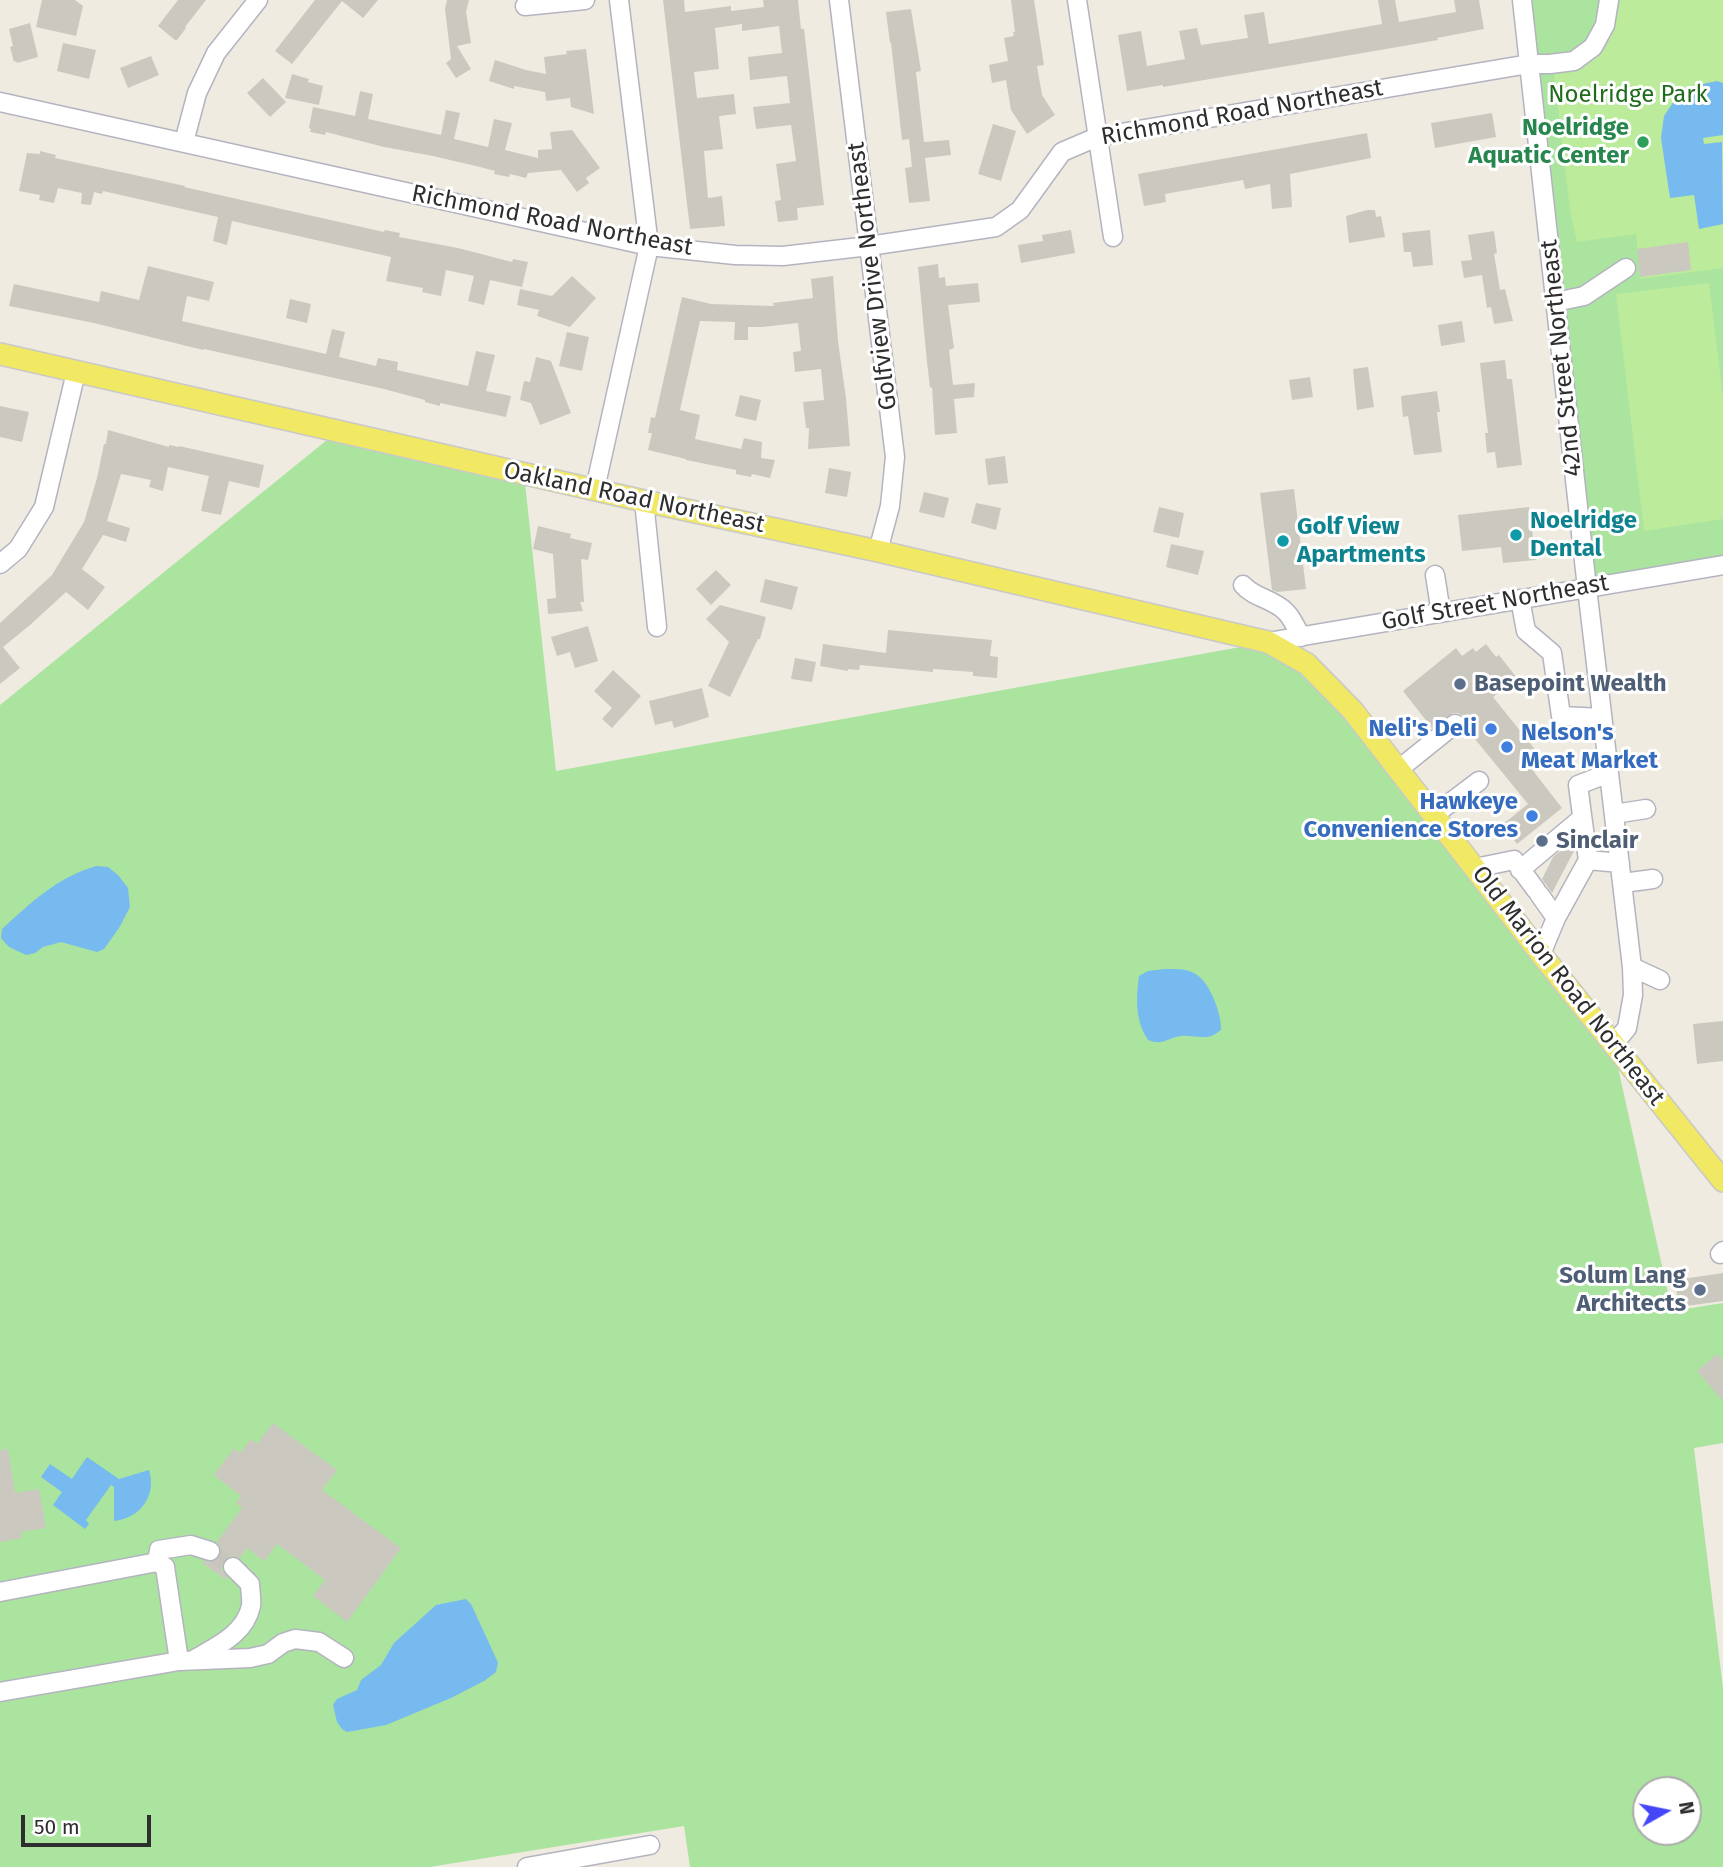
<!DOCTYPE html>
<style>
body{margin:0}
#map{position:relative;width:1723px;height:1867px;overflow:hidden;background:#efebe1;font-family:"Fira Sans",sans-serif}
canvas{display:block}
.north{position:absolute;left:1632px;top:1776px;width:70px;height:70px;box-sizing:border-box;background:#fff;border:2px solid #ababab;border-radius:50%;rotate:81deg;font-size:19px;font-weight:700;line-height:28px;text-align:center;color:#2e2e2e}
.north::after{content:'';display:block;margin:auto;width:24px;height:32px;background:#4447f9;clip-path:polygon(50% 0,100% 100%,50% 72%,0 100%)}
.scale{position:absolute;left:21px;top:1815px;width:130px;height:32px;box-sizing:border-box;border:4px solid #2e2e2e;border-top:0;padding-left:9px;font-size:21px;line-height:24px;white-space:nowrap;color:#2e2e2e;-webkit-text-stroke:5px #fff;paint-order:stroke}
</style>
<div id="map">
<canvas width="1723" height="1867"></canvas>
<div class="north">N</div>
<div class="scale">50 m</div>
</div>
<script>
const context = document.querySelector('canvas').getContext('2d');
context.lineJoin = 'round';
function fill(path, color) { context.fillStyle = color; context.fill(path, 'evenodd'); }
function trace(path, color, width, dash) { context.strokeStyle = color; context.lineWidth = width; context.lineCap = dash ? 'butt' : 'round'; context.setLineDash(dash || []); context.stroke(path); }
function write(font, color, halo, rows, align = 'center') {
  context.font = font + ' "Fira Sans",sans-serif'; context.lineWidth = 6; context.setLineDash([]); context.textBaseline = 'middle'; context.strokeStyle = halo; context.fillStyle = color; for (const [text, x, y, turn = 0] of rows) {
    context.save(); context.translate(x, y); context.rotate((+turn || 0) * Math.PI / 180); context.textAlign = isNaN(turn) ? turn : align; if (halo) context.strokeText(text, 0, 0); context.fillText(text, 0, 0); context.restore();
  }
}
const green = new Path2D(`
 M1522,0H1723V565L1587,588Z
 M327,440L524,474L556,771L1268,642L1307,664L1613,1045L1672,1311L1723,1303V1443L1694,1448L1723,1688V1867H690L684,1826L430,1867H0V705ZM1646,1790H1688V1832H1646Z`);
const pitch = new Path2D(`
 M1620,0H1723V268L1640,279L1636,234L1577,242L1570,211L1554,73L1575,71L1604,50L1615,28Z
 M1709,283L1723,397V519L1644,531L1616,294Z`);
const water = new Path2D(`
 M1717,81L1723,83V135L1703,138L1704,144L1722,142L1723,224L1699,229L1694,195L1670,198L1661,138L1664,116L1676,98L1693,86Z
 M96,866L108,867L118,875L128,888L130,907L119,928L104,949L97,952L61,942L43,947L35,953L26,955L9,947L1,938L2,929C32,902 56,878 96,866Z
 M1165,969C1175,969 1188,968 1197,975C1210,983 1222,1015 1221,1030C1218,1032 1214,1035 1211,1036C1202,1039 1191,1035 1181,1036C1167,1038 1163,1046 1148,1040C1135,1020 1136,999 1139,976L1148,971Z
 M87,1457L119,1479L149,1470C157,1495 141,1518 114,1521V1487L111,1485L86,1520L89,1524L85,1529L53,1505L62,1492L41,1477L50,1464L72,1479Z
 M466,1599L471,1604L495,1656L498,1663L496,1672L484,1681L451,1698L386,1725L347,1732L342,1729L337,1722L333,1705L337,1699L357,1690L361,1680L381,1665L394,1643L436,1605Z`);
const building = new Path2D(`
 M42,0H75L83,6L76,36L36,27Z
 M178,0H206L185,27L186,28L177,40H175L158,26Z
 M315,0H378L363,18L342,1L292,64L275,51Z
 M447,0H469L466,12L471,43L457,46L471,69L456,78L446,63L451,59L445,9Z
 M663,0H684L685,12L731,6V11L764,7L763,0H798L801,29H804L824,205L797,208L798,220L778,222L775,201L781,200L776,164L796,161L791,125L756,129L753,107L790,103L787,76L750,80L748,57L782,53L779,26L742,31V24L715,28L719,69L694,72L697,98L734,94L736,114L719,116L723,149L704,151L708,198L722,196L725,226L690,229Z
 M1011,0H1034L1044,65L1037,66L1042,95L1055,115L1027,134L1011,110L1006,80L992,83L989,65L1008,61L1004,38L1014,36L1013,32H1015Z
 M1378,0H1395L1399,22L1456,12L1454,0H1479L1484,29L1437,38L1438,40L1305,63L1163,87V85L1127,91L1118,35L1141,31L1147,66L1185,59L1179,31L1197,28L1201,45L1248,38L1244,15L1264,12L1269,44L1292,40L1382,24Z
 M911,9L921,71L916,72L924,142L949,140L951,155L925,158L930,201L909,203L905,168L912,167L909,139L902,140L891,43H890L886,12Z
 M30,23L38,57L17,63L16,61L14,62L10,47L13,46L9,29Z
 M63,43L96,50L89,79L57,71Z
 M586,49L594,114L571,107L570,98L546,101L545,92L514,86V89L489,81L495,60L526,70L546,74L544,57L567,54L566,51Z
 M151,56L159,75L128,88L120,68Z
 M292,74L309,79L308,82L323,86L319,105L285,98Z
 M263,78L286,102L270,117L247,93Z
 M360,91L373,94L368,119L441,135L446,110L460,113L454,139L488,147L494,119L512,123L505,150L538,158V150L552,149L550,132L572,130L600,168L586,178L589,183L577,192L561,170L528,173L526,178L510,174L509,177L494,174L495,171L480,167L433,156L384,147L326,132L325,135L310,132L311,129L309,128L313,107L355,116Z
 M1492,113L1496,137L1435,148L1431,123Z
 M993,124L1016,131L1001,181L978,174Z
 M1367,133L1371,158L1290,174L1292,207L1272,209L1270,184L1245,189L1243,180L1165,194L1166,202L1144,206L1138,174Z
 M40,151L56,155L55,158L158,180L185,186L184,187L384,232L385,230L400,233L399,237L458,248L512,262L513,259L528,262L522,287L490,280L484,305L468,301L474,276L446,270L441,296L422,292L423,288L386,281L391,257L232,221L227,245L213,241L218,217L103,191L102,194L94,192L91,205L81,204L82,193L58,188L54,203L39,200L40,195L19,191L27,153L40,154Z
 M1367,210H1375L1376,217L1381,216L1385,237L1349,243L1346,216Z
 M1071,230L1075,253L1021,263L1018,245L1043,241L1042,235Z
 M1430,230L1433,265L1413,267L1411,252H1404L1402,233Z
 M1494,231L1497,253L1494,254L1500,290L1505,289L1513,321L1494,324L1491,307L1487,308L1482,275L1464,278L1461,261L1472,260L1468,235Z
 M1688,242L1691,270L1640,277L1637,249Z
 M938,264L939,278L945,277L946,286L978,283L980,302L948,305L954,348L949,350L953,385L975,383L974,397L954,399L957,433L935,435L932,387L930,388L927,362L918,267Z
 M148,266L214,282L209,301L187,296L182,321L326,354L332,329L345,332L339,357L376,366L378,358L398,362L397,370L468,386L476,351L495,355L486,391L511,396L506,417L440,403V406L425,402V400L384,389L204,349L203,350L94,323L9,306L14,284L99,302L101,291L139,300Z
 M572,276L596,298L570,327L537,316L539,310L517,305L520,289L552,296Z
 M833,276L838,341L846,398L850,446L808,449L809,428H806L803,402L824,400L821,369L795,372L793,352L801,351L798,323L762,327H748V340H734L735,322L700,321L680,410L700,415L695,439L741,449L744,438L762,442L761,458L775,460L770,478L752,474L751,477L736,474V470L686,460V459L648,450L652,433H648L651,417L655,418L682,297L711,304L774,306L773,303L813,298L811,279Z
 M290,299L311,304L307,323L286,318Z
 M1462,321L1465,342L1441,346L1438,325Z
 M567,332L589,337L582,371L559,366Z
 M536,357L551,361L571,413L540,425L531,403L520,400L524,381L530,382Z
 M1505,360L1507,379H1512L1522,465L1497,468L1495,452L1487,453L1485,433H1488L1480,363Z
 M1368,367L1374,407L1357,410L1353,369Z
 M1310,377L1313,397L1292,400L1289,380Z
 M1437,391L1440,412H1437L1442,452L1414,455L1408,416L1403,417L1401,396Z
 M740,395L761,400L756,421L735,416Z
 M0,406L29,412L22,442L0,437Z
 M108,430L169,447V445L179,447V446L264,465L259,488L229,481L221,515L201,511L209,476L168,467L163,491L149,487L151,480L121,474L107,521L130,528L126,542L103,535L82,569L105,587L88,610L66,592L30,625L3,647L20,668L0,684V623L52,575L84,522L97,478L104,444H106Z
 M1005,456L1008,483L988,485L985,459Z
 M829,468L851,472L847,497L825,493Z
 M1294,489L1306,589L1277,592L1272,590L1260,493Z
 M924,492L949,498L944,518L919,512Z
 M976,503L1001,508L996,530L971,523Z
 M1159,507L1184,513L1179,538L1153,532Z
 M1529,507L1536,560L1503,563L1501,547L1462,551L1458,515Z
 M538,526L571,534L570,538L592,543L588,560L581,559L584,602H580L583,611L548,614L547,599L556,598L553,554L533,549Z
 M1171,544L1204,551L1198,575L1166,567Z
 M716,570L731,585L711,605L696,589Z
 M765,579L798,587L792,610L760,602Z
 M720,605L766,617L760,639H758L730,697L708,686L729,642L706,619Z
 M588,626L598,661L575,668L570,652L557,656L551,637Z
 M888,630L992,640L990,656L998,657L997,678L973,676V672L933,669V672L860,665L859,670L848,669V671L820,666L823,644L886,653Z
 M1486,644L1496,657L1499,655L1517,678L1493,697L1546,763L1534,772L1562,808L1517,844L1502,825L1528,804L1466,728L1464,717L1458,713H1453L1432,728L1403,691L1456,648L1462,656L1473,648L1476,652Z
 M795,658L816,662L812,682L791,679Z
 M613,670L641,696L612,728L602,719L612,708L594,691Z
 M702,688L709,717L674,728L672,721L655,725L649,701Z
 M1574,840L1575,849L1552,893L1542,879L1553,857Z
 M1723,1021V1061L1697,1064L1693,1024Z
 M1723,1273V1301L1679,1307L1675,1280Z
 M1717,1354L1723,1361V1401L1697,1371Z
 M273,1423L337,1470L322,1490L401,1548L347,1622L313,1596L325,1580L277,1544L264,1561L247,1548L240,1558L231,1556L226,1559L222,1565V1571L227,1577L225,1579L202,1563L203,1561L213,1562L218,1559L221,1549L217,1542L242,1508L236,1503L241,1496L214,1475L234,1448L240,1453L251,1439L257,1444Z
 M8,1449L15,1493L39,1489L46,1528L21,1532L22,1538L0,1542V1450Z`);
const minorTunnel = new Path2D(`
 M210,1551L233,1567`);
const minor = new Path2D(`
 M839,0L895,457L890,506L878,551
 M1077,0L1113,237
 M1522,0L1587,588L1632,967L1633,995L1627,1028L1613,1045
 M525,6L585,0
 M0,102L649,246L735,255L783,256L869,246L996,227L1020,210L1062,152L1097,137L1529,64H1550L1574,61L1593,47L1605,25L1609,0
 M184,142L197,93L216,53L258,0
 M1555,302L1584,296L1626,268
 M595,489L649,246L619,0
 M644,501L657,627
 M0,564L18,549L44,507L76,372
 M1435,575L1441,613
 M1243,585C1254,598 1274,599 1286,612C1292,618 1297,629 1301,637
 M1520,599L1526,631L1552,653L1561,716L1602,718
 M1268,642L1723,565
 M1399,769L1455,724
 M1609,773L1578,785L1588,860L1620,863
 M1614,814L1646,809
 M1434,815L1479,781
 M1475,868L1514,860L1536,890
 M1520,870L1582,818
 M1623,883L1653,879
 M1539,894L1556,918L1541,954
 M1556,918L1588,860
 M1632,967L1660,980
 M1720,1254L1723,1251
 M157,1562L159,1550L191,1545L210,1551
 M0,1592L157,1562L165,1567L179,1661
 M195,1659C217,1646 245,1634 251,1606C252,1599 250,1591 250,1584L233,1567
 M0,1692L179,1661L250,1658L268,1654L283,1643L295,1639L319,1642L344,1658
 M527,1867L650,1845`);
const major = new Path2D(`
 M0,354L644,501L878,551L1268,642L1307,664L1353,711L1541,954L1723,1181`);
const markers = [
 [1643,142,7,"#2e9e5b"],
 [1516,535,7,"#0f9aa8"],
 [1283,541,7,"#0f9aa8"],
 [1460,684,7,"#5c6f8a"],
 [1491,729,7,"#3f7fe0"],
 [1507,747,7,"#3f7fe0"],
 [1532,816,7,"#3f7fe0"],
 [1542,841,7,"#5c6f8a"],
 [1700,1290,7,"#5c6f8a"]
];
const parkNames = [
 ["Noelridge Park",1628,95]
];
const streetNames = [
 ["Richmond Road Northeast",1242,113,-10],
 ["Richmond Road Northeast",552,221,11],
 ["Golfview Drive Northeast",873,276,-97],
 ["42nd Street Northeast",1562,358,-96],
 ["Oakland Road Northeast",634,498,12],
 ["Golf Street Northeast",1495,603,-10],
 ["Old Marion Road Northeast",1568,986,52]
];
const leisureNames = [
 ["Noelridge",1629,128],
 ["Aquatic Center",1629,156]
];
const cultureNames = [
 ["Noelridge",1530,521],
 ["Dental",1530,549],
 ["Golf View",1297,527],
 ["Apartments",1297,555]
];
const serviceNames = [
 ["Basepoint Wealth",1474,684],
 ["Sinclair",1556,841],
 ["Solum Lang",1686,1276,"right"],
 ["Architects",1686,1304,"right"]
];
const shopNames = [
 ["Neli's Deli",1477,729],
 ["Nelson's",1521,733,"left"],
 ["Meat Market",1521,761,"left"],
 ["Hawkeye",1518,802],
 ["Convenience Stores",1518,830]
];
fill(green, '#aae49f');
fill(pitch, '#bbeb9b');
fill(water, '#76baef');
fill(building, '#cbc9bf');
trace(minorTunnel, '#c8c5bd', 18, [18, 9]);
trace(minor, '#b4b4c1', 21);
trace(major, '#c9c9c9', 24);
trace(minor, '#fff', 18);
trace(major, '#f1e864', 21);
for (const [x, y, r, color] of markers) { const dot = new Path2D(); dot.arc(x, y, r, 0, 2 * Math.PI); context.fillStyle = color; context.fill(dot); trace(dot, '#fff', 2.5); }
write('24px', '#1f6d1c', '#fff', parkNames);
write('24px', '#2e2e2e', '#fff', streetNames);
write('bold 24px', '#27864d', '#fff', leisureNames, 'right');
write('bold 24px', '#0d838f', '#fff', cultureNames, 'left');
write('bold 24px', '#4e5e75', '#fff', serviceNames, 'left');
write('bold 24px', '#366cbe', '#fff', shopNames, 'right');
</script>
